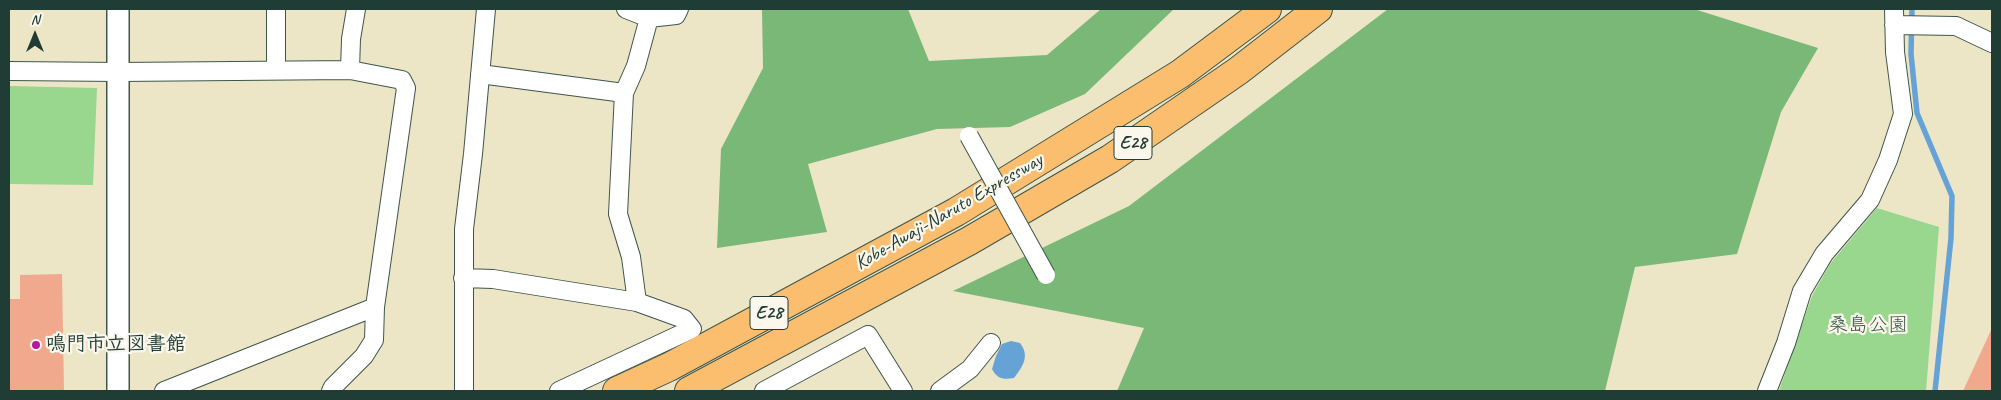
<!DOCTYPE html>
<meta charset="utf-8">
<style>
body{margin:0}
#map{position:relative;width:2001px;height:400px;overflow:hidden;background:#ece6c7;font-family:Caveat,sans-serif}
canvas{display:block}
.frame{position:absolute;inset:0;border:10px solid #1f3d34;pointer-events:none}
.north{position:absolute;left:10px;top:10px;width:50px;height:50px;-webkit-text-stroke:4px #fbf7ec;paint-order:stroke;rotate:0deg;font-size:14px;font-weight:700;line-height:20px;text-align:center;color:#1f3d34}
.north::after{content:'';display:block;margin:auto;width:18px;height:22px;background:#1f3d34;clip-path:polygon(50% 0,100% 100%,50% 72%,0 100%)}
</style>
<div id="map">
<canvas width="2001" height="400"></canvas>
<div class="frame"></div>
<div class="north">N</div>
</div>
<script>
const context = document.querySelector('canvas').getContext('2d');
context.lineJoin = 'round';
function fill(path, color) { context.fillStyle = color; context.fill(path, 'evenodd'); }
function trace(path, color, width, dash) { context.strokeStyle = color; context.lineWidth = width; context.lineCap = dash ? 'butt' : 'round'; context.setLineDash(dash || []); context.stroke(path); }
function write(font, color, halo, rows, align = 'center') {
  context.font = font + ' Caveat,"Klee One",sans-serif'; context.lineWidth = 4.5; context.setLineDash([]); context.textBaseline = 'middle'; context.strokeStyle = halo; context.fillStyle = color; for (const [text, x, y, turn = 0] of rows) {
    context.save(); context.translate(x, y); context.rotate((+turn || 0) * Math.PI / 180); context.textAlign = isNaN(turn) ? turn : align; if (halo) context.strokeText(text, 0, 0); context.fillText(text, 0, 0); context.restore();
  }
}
const green = new Path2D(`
 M9,86L97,88L93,185L9,184Z
 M1877,208L1939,227L1926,391H1779L1812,296L1830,264Z`);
const forest = new Path2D(`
 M762,9H908L929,61L1047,55L1101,9H1174L1085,94L1010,127L937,129L808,164L827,232L717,248L721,149L763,68Z
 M1388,9H1694L1818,48L1781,112L1737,254L1635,267L1605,391H1117L1144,328L953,291L1129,206Z`);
const water = new Path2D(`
 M1011,341L1020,343C1030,356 1023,366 1014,378C1004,380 997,379 992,369L996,356L1002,344Z`);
const stream = new Path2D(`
 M1912,9L1911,54L1917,113L1952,196L1951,238L1935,391`);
const building = new Path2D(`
 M62,274L64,391H9V299H20V275Z
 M1992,328V391H1963Z`);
const minor = new Path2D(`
 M626,9L649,18L636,66L624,93L618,214L631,257L637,302
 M649,18L676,15L679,9
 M1894,25L1956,26L1992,43
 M276,69V9
 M9,71L119,72L350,70L351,39L356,9
 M480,74L624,93
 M463,278L493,279L637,302L684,319L692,329L559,391
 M164,391L375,307
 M331,391L333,387L364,356L374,340L375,307L406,88L402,80L350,70
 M464,391V229L473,154L486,9
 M764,391L868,335L903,391
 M940,391L970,369L991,343
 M1767,391L1786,343L1802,291L1824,254L1870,200L1888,160L1903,114L1895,52L1894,9`);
const tertiary = new Path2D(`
 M118,391V9`);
const motorway = new Path2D(`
 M617,391L669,367L956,212L1180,74L1267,9
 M689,391L969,241L1110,159L1238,71L1318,9`);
const minorBridge = new Path2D(`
 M969,136L1046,275`);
const markers = [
 [36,345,5,"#b5179e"]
];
const shields = [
 [1133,143,38],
 [769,313,38]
];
const shieldNames = [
 ["E28",1133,143],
 ["E28",769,313]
];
const streetNames = [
 ["Kobe-Awaji-Naruto Expressway",949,212,-30]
];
const parkNames = [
 ["桑島公園",1868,326]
];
const poiNames = [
 ["鳴門市立図書館",46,345]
];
fill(green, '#98d78d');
fill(forest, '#7ab878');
fill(water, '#65a3d7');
trace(stream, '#65a3d7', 5.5);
fill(building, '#f1a98e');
trace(minor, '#3e564a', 20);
trace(tertiary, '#3e564a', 24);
trace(motorway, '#3e564a', 30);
trace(minor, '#fff', 18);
trace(tertiary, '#fff', 21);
trace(motorway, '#fbbd6e', 28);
trace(minorBridge, '#3e564a', 20, []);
trace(minorBridge, '#fff', 18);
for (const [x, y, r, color] of markers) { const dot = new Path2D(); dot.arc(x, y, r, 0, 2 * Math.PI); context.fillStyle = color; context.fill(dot); trace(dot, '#fbf7ec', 2); }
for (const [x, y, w] of shields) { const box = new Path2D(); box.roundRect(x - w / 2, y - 16.5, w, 33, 4); context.fillStyle = '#fbf7ec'; context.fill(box); trace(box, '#1f3d34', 1); }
write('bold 19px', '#1f3d34', null, shieldNames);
write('20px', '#1f3d34', '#fbf7ec', streetNames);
write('20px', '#375c46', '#fbf7ec', parkNames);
write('bold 20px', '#1f3d34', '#fbf7ec', poiNames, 'left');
</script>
